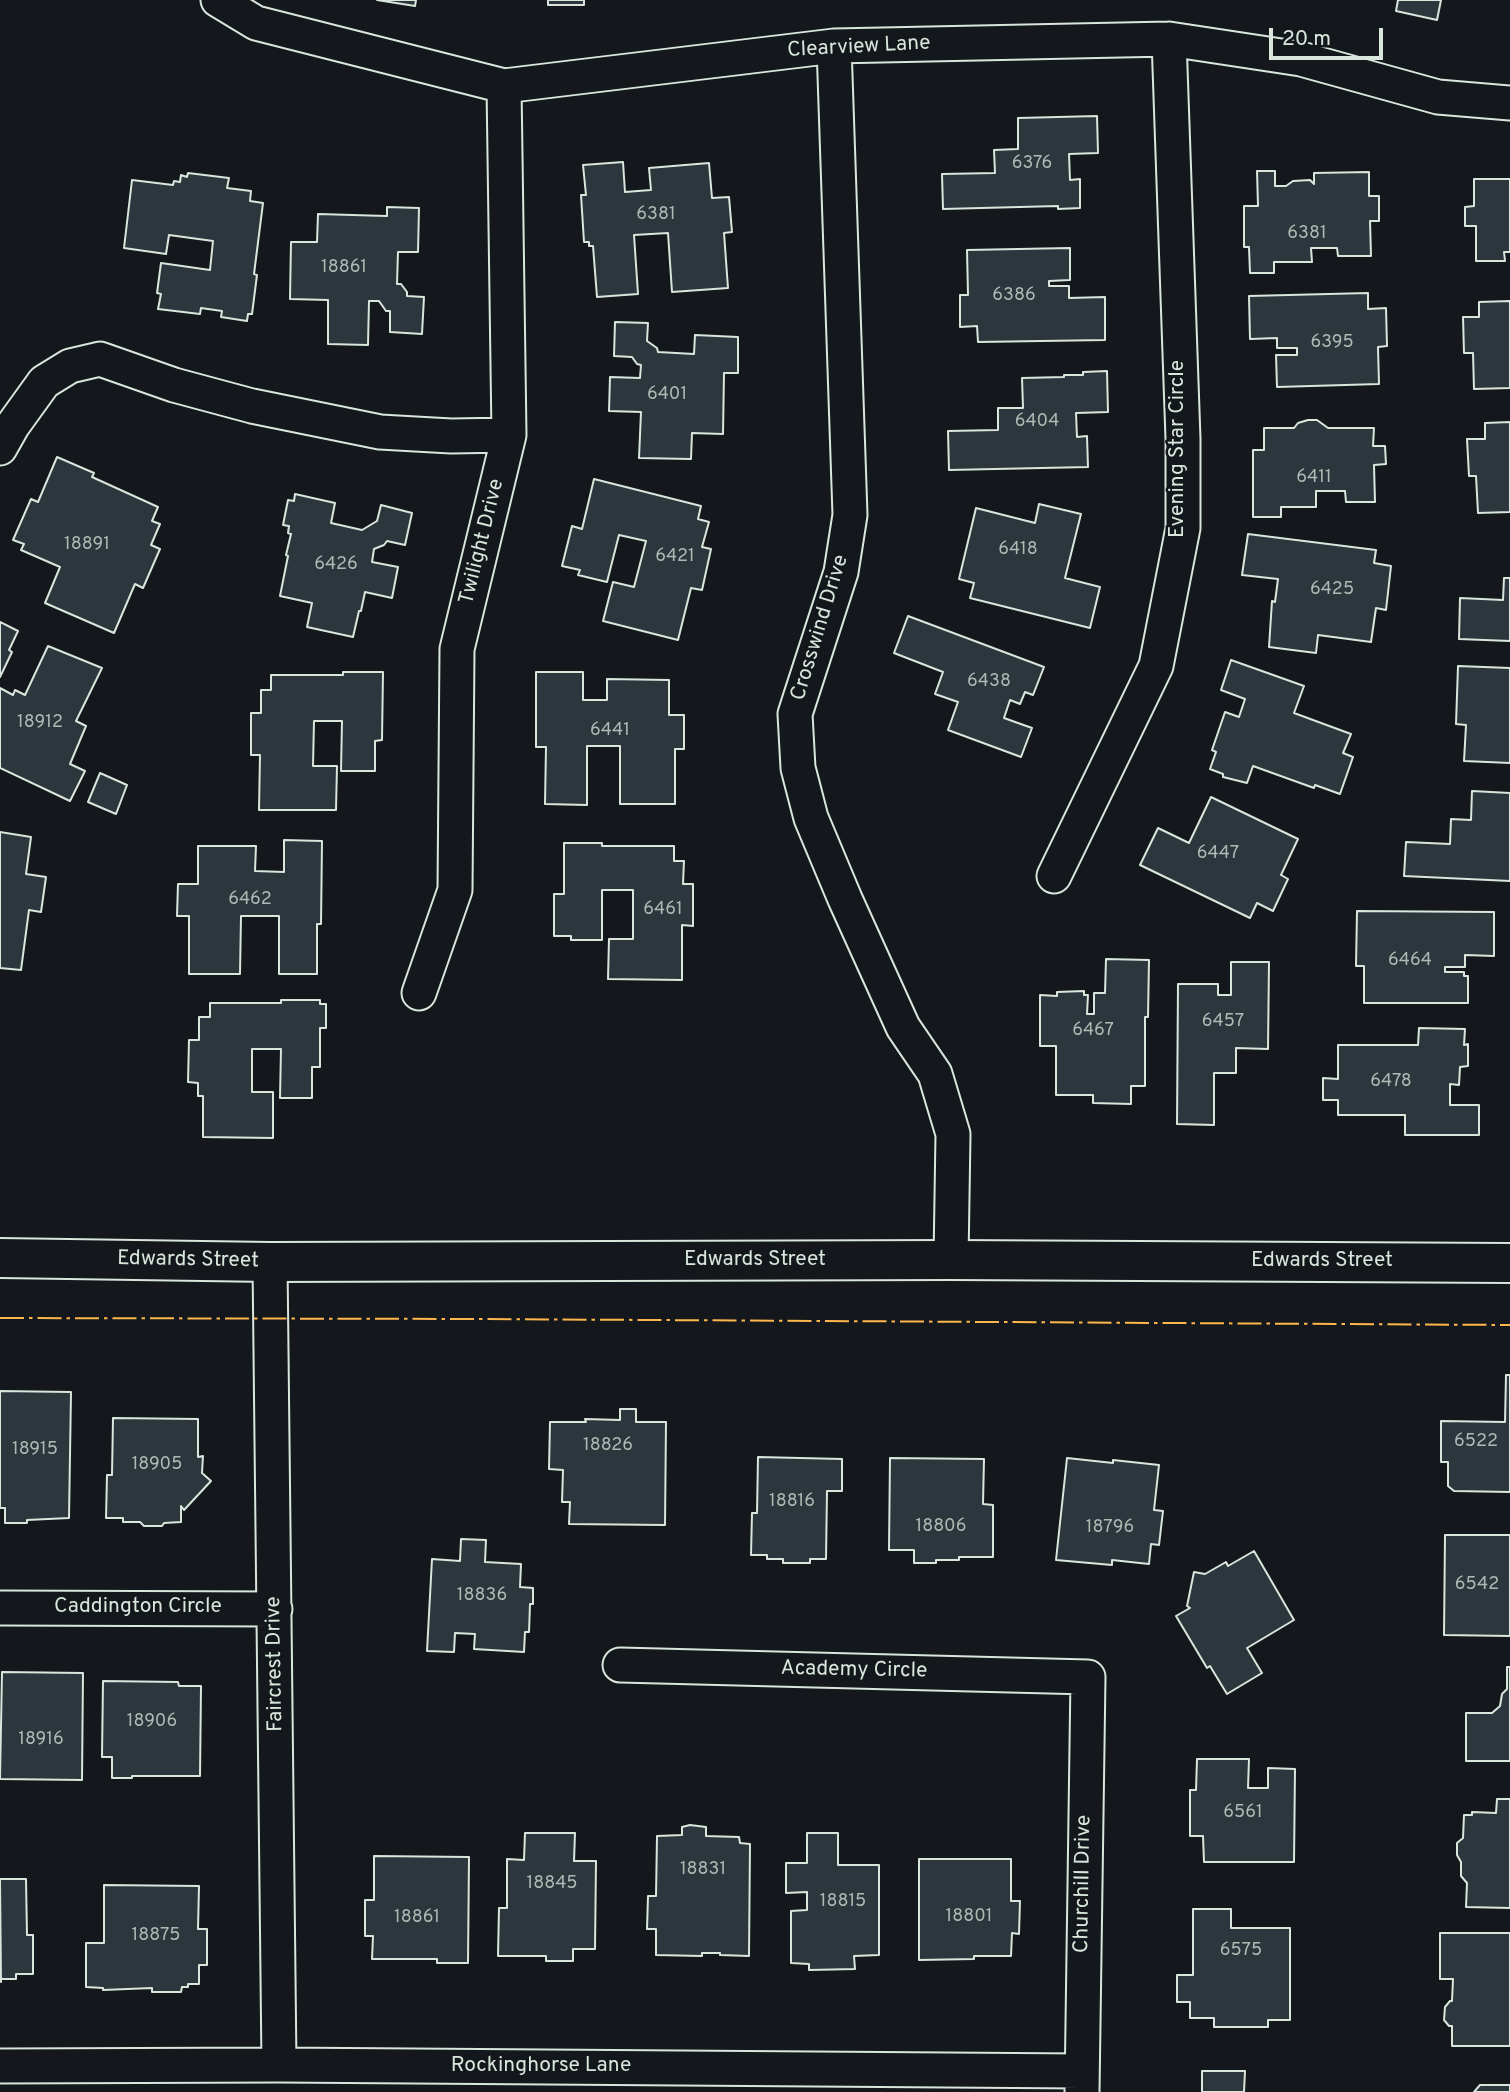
<!DOCTYPE html>
<style>
body{margin:0}
#map{position:relative;width:1510px;height:2092px;overflow:hidden;background:#14181c;font-family:Overpass,sans-serif}
canvas{display:block}
.scale{position:absolute;left:1269px;top:28px;width:114px;height:32px;box-sizing:border-box;border:4px solid #d8e6dc;border-top:0;padding-left:9px;font-size:21px;line-height:24px;white-space:nowrap;color:#d8e6dc;-webkit-text-stroke:5px #14181c;paint-order:stroke}
</style>
<div id="map">
<canvas width="1510" height="2092"></canvas>
<div class="scale">20 m</div>
</div>
<script>
const context = document.querySelector('canvas').getContext('2d');
context.lineJoin = 'round';
function fill(path, color) { context.fillStyle = color; context.fill(path, 'evenodd'); }
function trace(path, color, width, dash) { context.strokeStyle = color; context.lineWidth = width; context.lineCap = dash ? 'butt' : 'round'; context.setLineDash(dash || []); context.stroke(path); }
function write(font, color, halo, rows, align = 'center') {
  context.font = font + ' Overpass,sans-serif'; context.lineWidth = 5; context.setLineDash([]); context.textBaseline = 'middle'; context.strokeStyle = halo; context.fillStyle = color; for (const [text, x, y, turn = 0] of rows) {
    context.save(); context.translate(x, y); context.rotate((+turn || 0) * Math.PI / 180); context.textAlign = isNaN(turn) ? turn : align; if (halo) context.strokeText(text, 0, 0); context.fillText(text, 0, 0); context.restore();
  }
}
const building = new Path2D(`
 M377,0H416L415,6Z
 M548,0H584V5H548Z
 M1398,0H1441L1437,20L1396,11Z
 M1097,116L1098,153L1069,154L1070,180L1080,179V208L1058,209V206L943,209L942,174L995,173L994,150L1018,149V118Z
 M623,162L625,192L651,190L649,168L709,163L712,198L729,197L732,232L724,233L728,288L672,292L668,233L634,235L638,294L597,297L593,246H589V242H584L581,195H586L583,165Z
 M1257,171H1275V186H1286L1293,181L1310,180L1314,184V173L1369,172V196H1379V221H1370L1371,256H1338L1337,248H1311L1312,262H1274V273H1250L1249,247H1244V206H1258Z
 M188,173L229,178L227,188L251,191L250,201L263,203L254,274L257,275L252,314H248L247,321L221,317L222,311L201,308L200,314L158,309L161,294L157,293L161,263L210,270L213,241L169,235L166,254L124,248L132,180L173,185L174,181L180,182L181,175L187,177Z
 M1474,179H1510V252H1504L1505,261H1476V226H1465V207L1474,206Z
 M387,207L419,208L418,252H398L397,284H401L407,292V296L424,297L422,334L390,332V311H386L379,301H369L368,345L328,344V300L290,299L291,242H317L318,214L387,216Z
 M1070,248V280L1049,281V286H1069V298L1105,297V340L978,342L977,326L960,327V295H968L967,250Z
 M1368,293V309L1386,308L1387,346L1378,347L1379,384L1277,387L1276,355H1297V348H1277V338L1250,339L1249,296Z
 M1510,301V388L1474,389L1473,353H1464L1463,317H1479V302Z
 M615,322L648,323L647,341L657,348L658,352L694,354L695,335L738,337V373H724L723,434L692,433L691,459L639,458L641,412L609,411L610,377L640,378L641,365L637,364L632,357L614,356Z
 M1107,371L1108,412L1076,413L1077,437L1087,436L1088,467L949,470L948,431L998,430V408H1023L1022,378L1064,377V375H1083V372Z
 M1308,420H1317L1328,428H1374L1373,446H1385L1386,464L1374,465L1375,502H1346L1345,491H1316V507H1281V517H1253V450H1264V428H1294L1298,423Z
 M1510,422V512L1478,513L1476,476H1469L1467,439H1485V423Z
 M57,457L94,473L92,477L158,507L152,521L160,524L151,545L160,549L143,588L135,584L114,633L45,603L60,567L21,550L24,544L13,540L31,499L38,502Z
 M594,479L701,506L698,519L709,522L702,547L711,549L702,590L691,588L678,640L603,621L613,582L634,587L646,541L619,535L607,582L578,575L580,570L562,566L572,526L582,529Z
 M295,494L335,503L331,523L362,530L377,521L381,505L412,513L405,545L387,541L384,545L374,549L372,562L398,567L392,598L365,592L361,611H359L353,637L307,627L312,603L280,596L288,556L286,555L291,534L288,533L289,526L283,525L288,500L294,501Z
 M1039,504L1081,514L1065,578L1100,587L1090,628L970,598L974,583L959,579L976,508L1035,523Z
 M1248,534L1376,550L1374,563L1391,566L1386,610L1376,608L1371,642L1318,635L1316,653L1269,647L1272,601L1275,602L1278,579L1242,575Z
 M1504,578H1510V641L1459,639L1460,598L1503,600Z
 M908,616L1044,667L1033,695L1025,692L1020,704L1010,700L1004,718L1032,728L1021,757L948,730L958,702L935,694L943,672L894,653Z
 M0,622L18,631L9,650L12,652L0,677Z
 M48,646L102,668L76,721L86,726L70,764L85,771L70,801L0,768V688L13,695L15,690L25,695Z
 M1231,660L1304,686L1294,713L1351,734L1343,753L1353,757L1340,794L1315,785L1314,788L1253,766L1247,783L1223,777V774L1210,769L1216,752L1212,750L1225,712L1239,717L1245,699L1221,690Z
 M1458,666L1510,668V763L1464,761L1466,725L1456,724Z
 M343,672H383L382,740L375,741V771H341L342,721H314L313,766H337L336,810H259L260,755H251V713H261V690H271V675H343Z
 M536,672H583V700H607V679L669,680V715H684V749H675V804H620V746H587V805L545,804L546,747H536Z
 M100,773L127,785L116,814L88,802Z
 M1472,791L1510,793V881L1404,876L1406,842L1450,844L1451,819L1471,820Z
 M1211,797L1298,839L1281,875L1288,879L1273,911L1257,903L1250,918L1140,865L1158,828L1189,843Z
 M0,832L31,837L26,874L46,877L41,912L29,910L21,970L0,968Z
 M284,840L322,841L321,924H317V974H279V916H241L240,974H189V916H177L178,884H198V846H256L255,871L284,872Z
 M564,843H602V846H674V861H684L683,884H693V926L682,925V980L608,979L609,939H633V890H602V940H571V936H554V894H564Z
 M1357,911L1494,912V956L1465,955V967H1445V972H1464V976H1468V1003H1364V966H1356Z
 M1106,959L1149,960L1148,1017H1145V1086H1131V1104L1093,1103V1095H1056V1046H1040V995L1057,996V992L1084,991V995H1088L1087,1014H1094V993H1105Z
 M1231,962H1269L1268,1049L1236,1048V1073H1214V1125L1177,1124L1178,984H1218V995H1231Z
 M281,1000H320V1004H326V1028H320V1067H312V1098H280L281,1049H252V1092H273V1138L203,1137V1096H198V1083L188,1082L189,1040H199V1017H210V1003H281Z
 M1419,1028L1465,1029L1464,1045L1468,1044V1066L1460,1067L1459,1085L1450,1084V1105H1479V1135H1405V1115H1338V1100H1323V1078L1338,1079V1045H1418Z
 M1506,1375H1510V1492L1454,1491L1448,1486V1462H1441V1421L1505,1422Z
 M0,1391L71,1392L69,1518L27,1520V1523H5V1508H0Z
 M620,1409H636V1422H666L665,1525L569,1524L570,1502H562L563,1470L549,1469L550,1422H586L585,1419L620,1420Z
 M113,1418L198,1419V1457L203,1456L202,1473L211,1481L184,1510L181,1506V1522L164,1523L162,1526H144L140,1522H123V1518H106L107,1475H112Z
 M758,1457L842,1459V1491H827L826,1559H810V1563H783V1559H767V1555H751L752,1513H757Z
 M890,1458L984,1459L983,1504L993,1505V1557H959V1560H936V1563H914V1550H889Z
 M1067,1458L1113,1463V1460L1159,1465L1154,1510L1163,1511L1159,1545L1151,1544L1149,1564L1112,1560V1565L1056,1560Z
 M1445,1535H1510V1636L1444,1635Z
 M461,1539L486,1540L485,1562L521,1564L520,1587L533,1588V1604H530L529,1632H525L524,1652L474,1649L475,1634L455,1633L454,1652L427,1651L432,1559L460,1561Z
 M1254,1551L1294,1620L1247,1648L1262,1673L1227,1694L1210,1666L1207,1668L1176,1616L1190,1608L1187,1606L1194,1572L1205,1574L1226,1562L1228,1566Z
 M1507,1667H1510V1761H1466V1713H1492L1500,1706L1502,1694L1507,1689Z
 M2,1672L83,1673L82,1780L0,1779Z
 M103,1681L178,1682L179,1686H201L200,1776H132V1778H112V1757H102Z
 M1197,1759H1249L1248,1788H1268V1768L1295,1769L1294,1862H1204L1203,1836H1190V1790H1196Z
 M1497,1799H1510V1908L1466,1907L1467,1883L1461,1876V1862L1457,1855V1843L1463,1838L1464,1815H1472V1812L1496,1813Z
 M690,1825L706,1827V1836L739,1837L740,1843L750,1844L749,1956L720,1955V1953H702V1956L656,1955V1929H647L648,1896H656L657,1836L682,1835V1827Z
 M525,1833H575L574,1861H596L595,1949H573V1961H546V1956H498L499,1908H507V1859L524,1860Z
 M807,1833H838V1865H879V1955L854,1956L855,1969L809,1970V1964L791,1963V1911L807,1910V1892L786,1893V1863H807Z
 M374,1856L469,1857L468,1963H437V1959H372L373,1936H365V1900H374Z
 M919,1859H1011V1901H1020L1019,1934L1012,1933L1011,1956H974V1959L919,1960Z
 M0,1879H26L27,1935H33V1974H16V1979H1V1982Z
 M104,1885L199,1886L198,1929H207V1965H199V1984H188V1987H182L181,1992H152V1988L103,1990V1988L86,1987V1943H104Z
 M1193,1909H1231V1928H1290V2020H1268V2027H1214V2018H1190V2002H1177V1975H1193Z
 M1440,1933H1510V2046H1452V2026H1449L1444,2020L1445,2007L1450,2001H1452L1453,1979H1440Z
 M1202,2071H1245L1244,2092H1202Z
 M1480,2085H1510V2092H1474Z`);
const minor = new Path2D(`
 M218,0L256,23L504,86L834,46L1169,39L1301,59L1438,97L1510,103
 M834,46L850,515L841,572L795,714L798,768L811,818L845,899L903,1027L935,1074L953,1134L951,1260
 M0,448L13,425L44,382L70,366L100,359L174,385L252,406L380,432L451,436L509,435
 M1054,876L1156,666L1183,528V439L1169,39
 M419,993L455,890L457,649L509,435L504,86
 M270,1262L279,2065
 M0,1608L275,1609
 M620,1665L1088,1677L1082,2092
 M0,2066L279,2065L1081,2071`);
const secondary = new Path2D(`
 M0,1258L270,1262L951,1260L1510,1263`);
const power = new Path2D(`
 M0,1318L479,1319L1510,1325`);
const numberNames = [
 ["6376",1032,164],
 ["6381",656,215],
 ["6381",1307,234],
 ["18861",344,268],
 ["6386",1014,296],
 ["6395",1332,343],
 ["6401",667,395],
 ["6404",1037,422],
 ["6411",1314,478],
 ["18891",87,545],
 ["6418",1018,550],
 ["6421",675,557],
 ["6426",336,565],
 ["6425",1332,590],
 ["6438",989,682],
 ["18912",40,723],
 ["6441",610,731],
 ["6447",1218,854],
 ["6462",250,900],
 ["6461",663,910],
 ["6464",1410,961],
 ["6457",1223,1022],
 ["6467",1093,1031],
 ["6478",1391,1082],
 ["6522",1476,1442],
 ["18826",608,1446],
 ["18915",35,1450],
 ["18905",157,1465],
 ["18816",792,1502],
 ["18806",941,1527],
 ["18796",1110,1528],
 ["6542",1477,1585],
 ["18836",482,1596],
 ["18906",152,1722],
 ["18916",41,1740],
 ["6561",1243,1813],
 ["18831",703,1870],
 ["18845",552,1884],
 ["18815",843,1902],
 ["18801",969,1917],
 ["18861",417,1918],
 ["18875",156,1936],
 ["6575",1241,1951]
];
const streetNames = [
 ["Clearview Lane",859,48,-3],
 ["Evening Star Circle",1179,449,-90],
 ["Twilight Drive",483,542,-76],
 ["Crosswind Drive",821,628,-73],
 ["Edwards Street",188,1261,1],
 ["Edwards Street",755,1261],
 ["Edwards Street",1322,1262],
 ["Caddington Circle",138,1608],
 ["Faircrest Drive",276,1664,-91],
 ["Academy Circle",854,1671,1],
 ["Churchill Drive",1084,1884,-89],
 ["Rockinghorse Lane",541,2067]
];
fill(building, '#2c363c');
trace(building, '#d8e6dc', 2);
trace(minor, '#d8e6dc', 37);
trace(secondary, '#d8e6dc', 42);
trace(minor, '#14181c', 33);
trace(secondary, '#14181c', 38);
trace(power, '#ffb74d', 2, [24, 5, 3.5, 5]);
write('18px', '#adbab4', null, numberNames);
write('21px', '#d8e6dc', '#14181c', streetNames);
</script>
